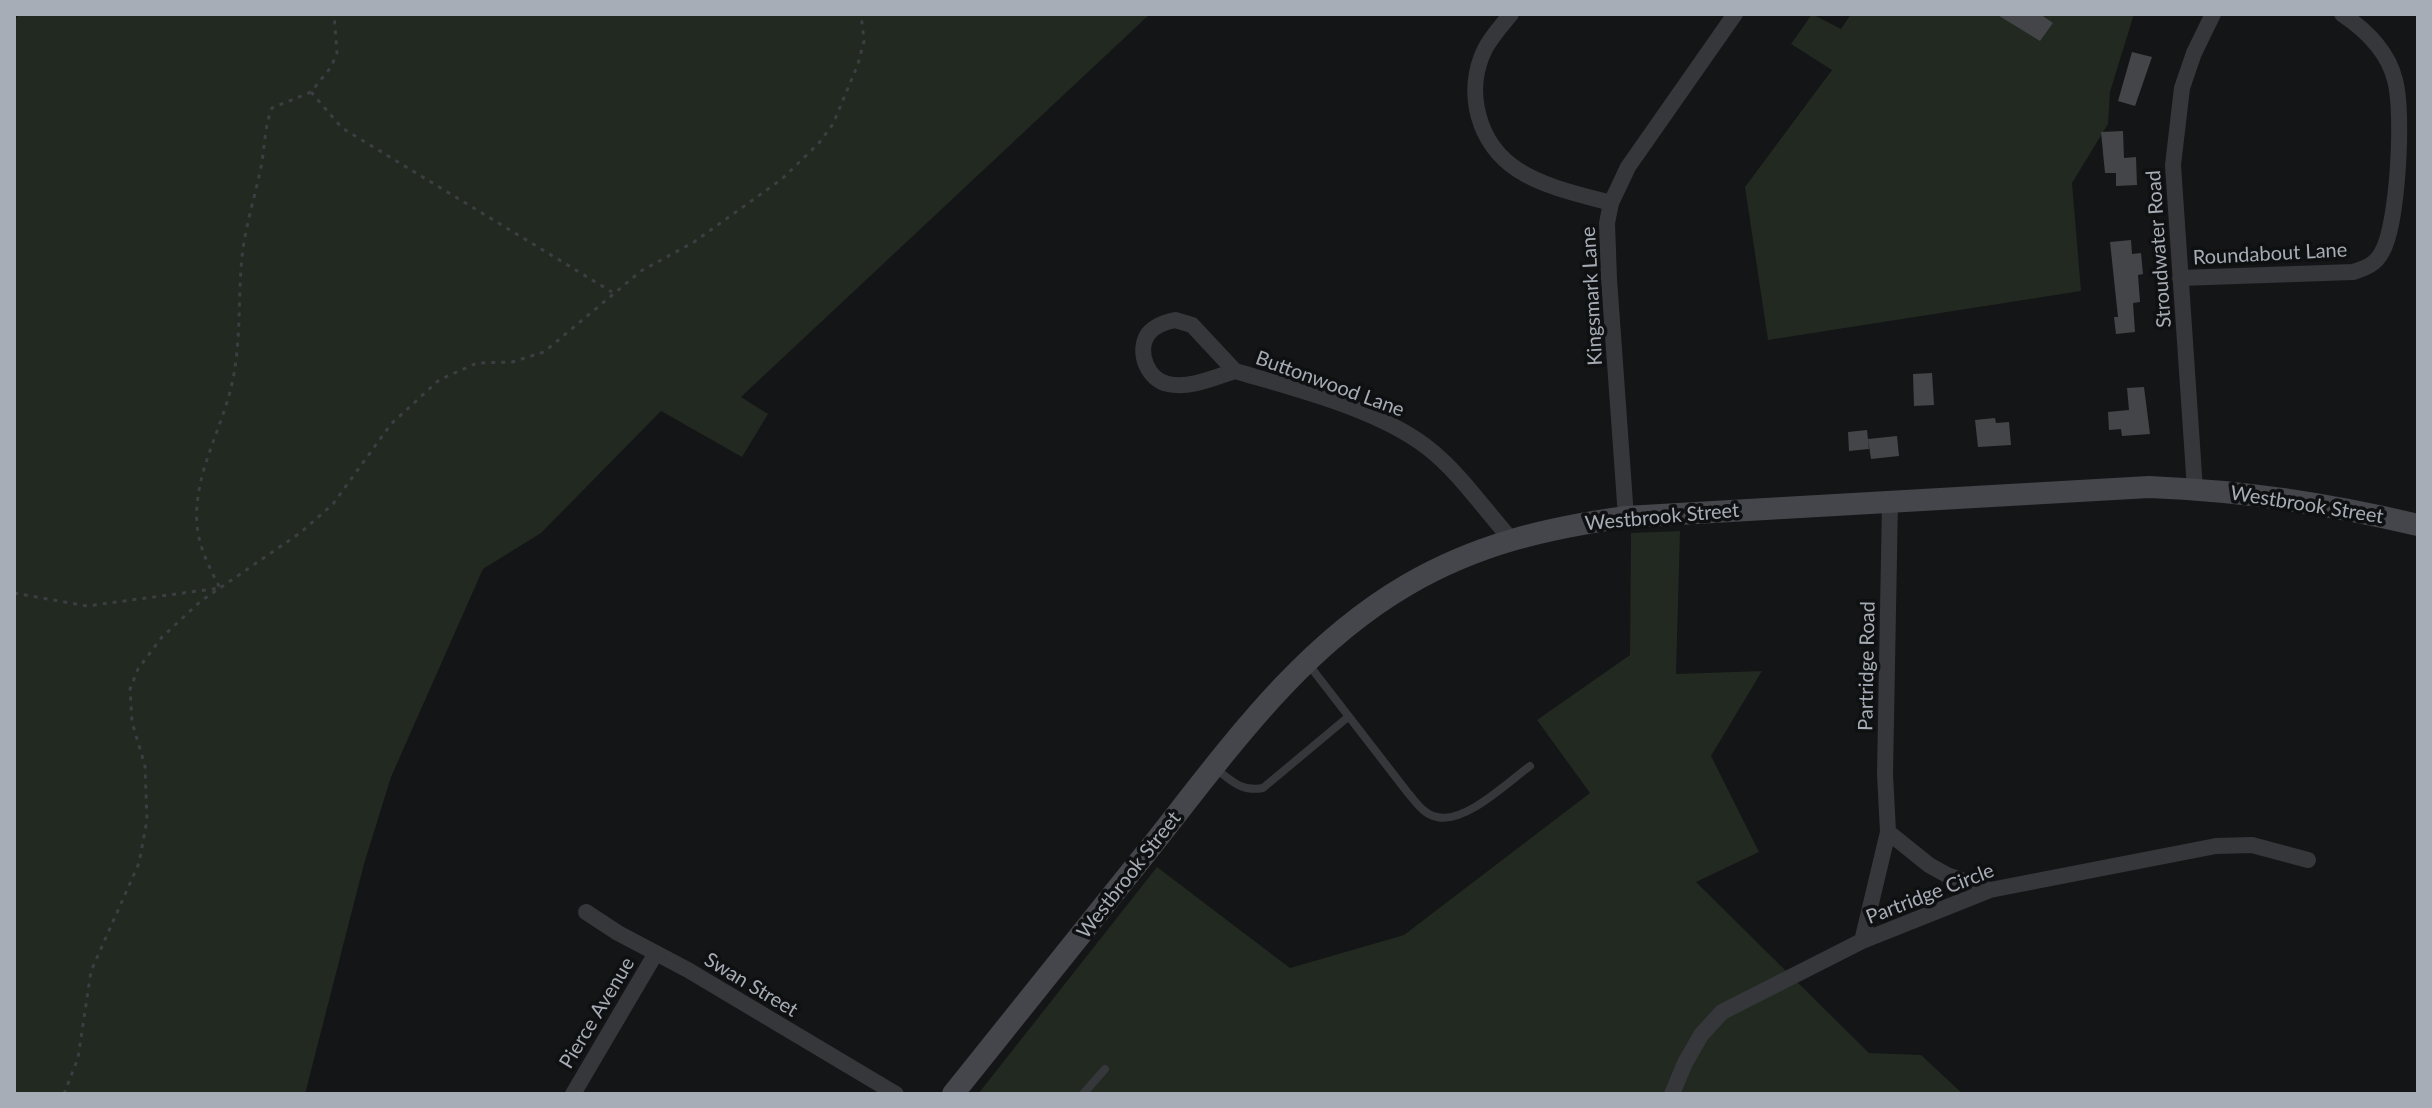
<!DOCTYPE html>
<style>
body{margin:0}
#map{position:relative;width:2432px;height:1108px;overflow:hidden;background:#141516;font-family:Lato,sans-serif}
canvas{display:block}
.frame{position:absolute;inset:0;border:16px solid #a7adb6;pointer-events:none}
</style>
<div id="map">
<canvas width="2432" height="1108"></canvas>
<div class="frame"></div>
</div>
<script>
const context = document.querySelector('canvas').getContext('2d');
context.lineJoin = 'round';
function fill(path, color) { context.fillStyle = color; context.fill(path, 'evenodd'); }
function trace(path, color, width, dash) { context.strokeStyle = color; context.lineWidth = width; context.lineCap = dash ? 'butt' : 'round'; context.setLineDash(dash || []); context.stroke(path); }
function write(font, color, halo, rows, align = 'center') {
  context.font = font + ' Lato,sans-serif'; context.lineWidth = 7; context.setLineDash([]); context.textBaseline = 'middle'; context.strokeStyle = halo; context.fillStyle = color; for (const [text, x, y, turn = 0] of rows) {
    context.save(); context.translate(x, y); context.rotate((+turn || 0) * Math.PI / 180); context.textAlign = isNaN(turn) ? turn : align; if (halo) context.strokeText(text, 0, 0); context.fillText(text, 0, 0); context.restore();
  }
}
const green = new Path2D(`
 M19,14H1150L741,397L768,414L742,457L661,411L541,533L483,569L391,777L364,864L305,1094H14V21Z
 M1812,14L1841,29L1851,14H2134L2110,92L2108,124L2072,183L2081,291L1768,340L1745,187L1832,70L1791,44Z
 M1680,531L1676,674L1762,671L1711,756L1759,852L1696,882L1869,1053L1921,1055L1963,1094H978L1157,867L1290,968L1404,935L1590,793L1537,720L1630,655L1631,533Z`);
const building = new Path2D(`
 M1996,14H2040L2053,23L2040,41Z
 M2132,52L2152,57L2135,106L2118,101Z
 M2123,131L2124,158L2136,157L2137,185L2116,186V173H2105L2101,132Z
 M2131,240L2132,254L2141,253L2143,274L2138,275L2140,302L2133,303L2135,332L2116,334L2114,317H2118L2110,242Z
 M1932,373L1934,405L1914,406L1913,374Z
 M2144,387L2150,434L2122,436L2121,429L2109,430L2108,412L2129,410L2127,388Z
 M1995,418L1996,423L2009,422L2011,445L1978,447L1975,420Z
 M1867,430L1869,449L1849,451L1848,432Z
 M1897,436L1899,456L1871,459L1868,439Z`);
const path = new Path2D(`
 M311,92L342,128L612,292
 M14,593L87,606L220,588C210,569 199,548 197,525C193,473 223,429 233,379C241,339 238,297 242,257C245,227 255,197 261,167C265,147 264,128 272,108L311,92L331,67L337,53L334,14
 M64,1094L78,1058L91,971L139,863L147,820L145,766L132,722L130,689L138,669L162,637L201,601L300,533L333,504L391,424L439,380L477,363L512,362L544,352L641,271L694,242L782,179L819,143L833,124L858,64L864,41L861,14`);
const lane = new Path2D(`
 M1309,665L1408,793C1416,802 1424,815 1437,817C1465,824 1508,782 1530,766
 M1215,768C1231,781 1242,792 1263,788L1348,717
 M1083,1094L1105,1069`);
const street = new Path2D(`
 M1511,14C1502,25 1491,37 1485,49C1464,91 1478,145 1518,170C1544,187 1581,195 1611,203
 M2180,278L2353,272C2366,268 2376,264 2382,252C2398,224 2404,112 2395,80C2388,52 2366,30 2342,14
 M1175,320L1192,325L1235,371C1215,377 1190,389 1168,384C1148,380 1136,352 1148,334C1155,325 1165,322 1175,320Z
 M1235,371C1296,389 1378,409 1428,448C1459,472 1484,509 1510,538
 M2195,489L2173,165L2182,88L2194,53L2213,14
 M1890,501L1885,774L1888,832L1929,865L1947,875L1990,890
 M1626,517L1609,279L1607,223L1611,203L1628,167L1735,14
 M586,912L618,933L688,970L896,1094
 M1862,941L1888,832
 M573,1094L656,953
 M1672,1094L1685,1063L1701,1035L1722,1012L1862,941L1990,890L2216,846L2252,845L2308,860`);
const secondary = new Path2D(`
 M953,1094C1019,1012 1085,930 1150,848C1227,751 1299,648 1407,585C1477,544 1547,528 1626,517L2149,487C2244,491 2325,503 2418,525`);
const streetNames = [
 ["Stroudwater Road",2159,249,-94],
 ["Roundabout Lane",2270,254,-3],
 ["Kingsmark Lane",1592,296,-93],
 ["Buttonwood Lane",1330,384,20],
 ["Westbrook Street",2307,505,9],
 ["Westbrook Street",1662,517,-5],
 ["Partridge Road",1867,666,-89],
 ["Westbrook Street",1129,875,-52],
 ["Partridge Circle",1930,894,-21],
 ["Swan Street",751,985,31],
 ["Pierce Avenue",597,1013,-59]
];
fill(green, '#212921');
fill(building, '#434549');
trace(path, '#3c3e42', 3, [4, 6]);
trace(lane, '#36373b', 8);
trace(street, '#36373b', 16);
trace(secondary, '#44464b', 22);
write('20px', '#a7adb6', '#0f1011', streetNames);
</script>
